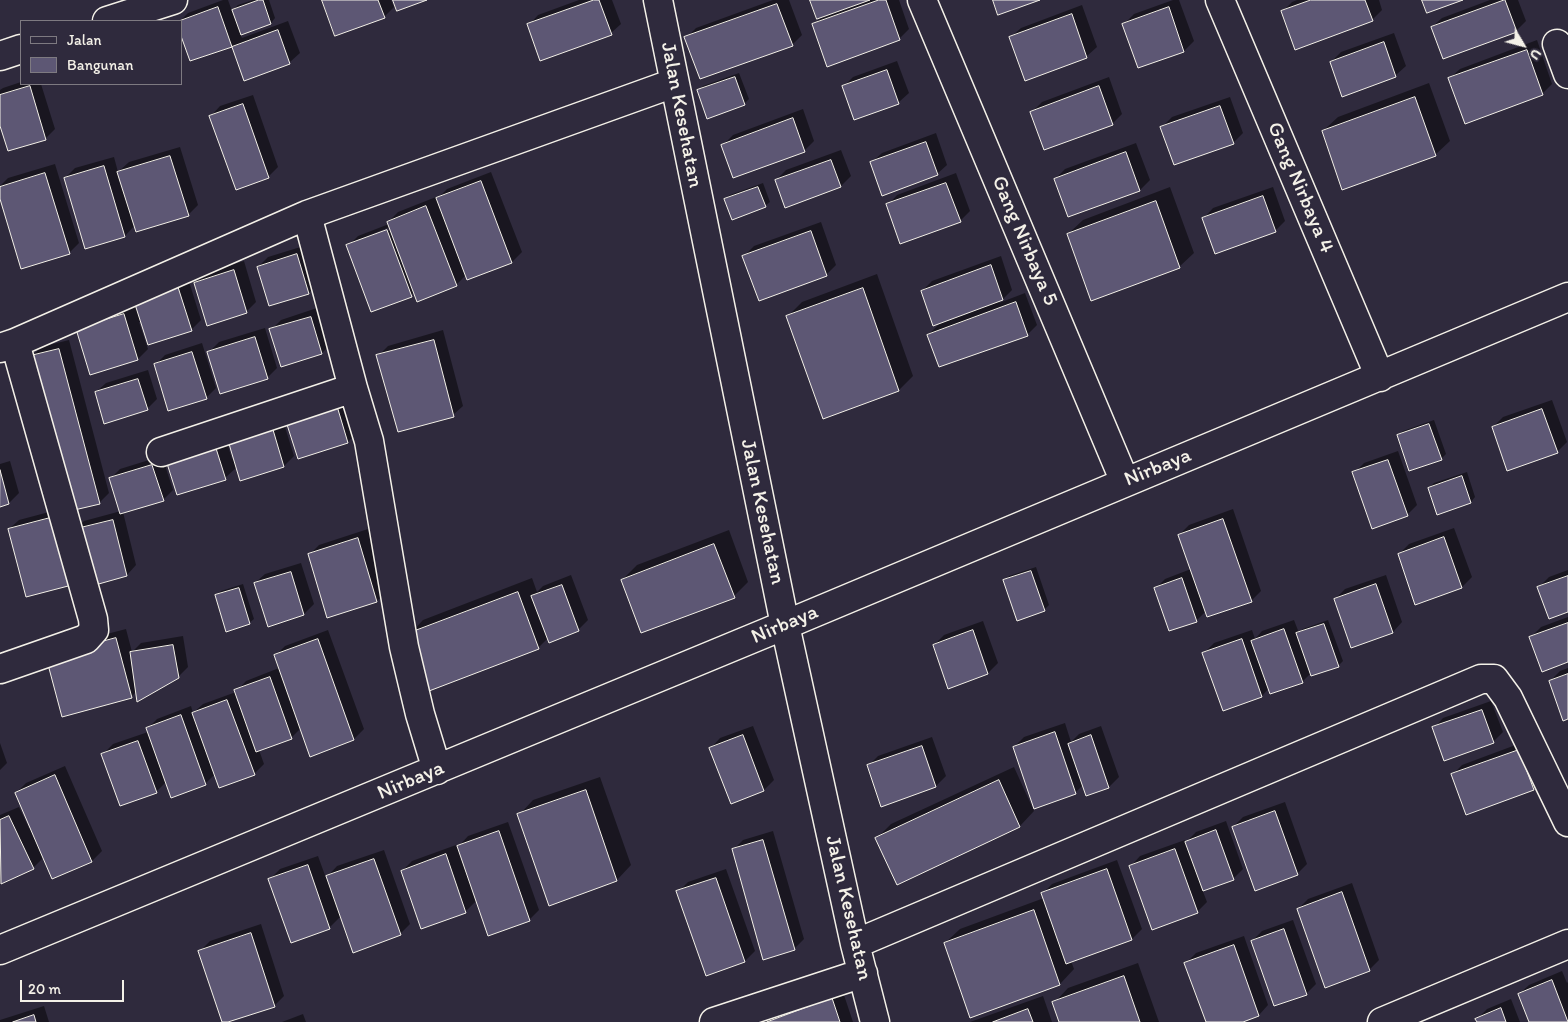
<!DOCTYPE html>
<style>
body{margin:0}
#map{position:relative;width:1568px;height:1022px;overflow:hidden;background:#2f2a3d;font-family:Itim,sans-serif}
canvas{display:block}
.legend{position:absolute;left:20px;top:20px;width:162px;height:65px;box-sizing:border-box;background:#2f2a3d;border:1px solid #7e7a81;margin:0;padding:6px 9px;list-style:none;font-size:15px;color:#f4f1e8}
.legend li{display:flex;align-items:center;gap:10px;height:25px}
.legend b{width:25px;border:1px solid #7e7a81}
.north{position:absolute;left:1498px;top:20px;width:50px;height:50px;-webkit-text-stroke:4px #2f2a3d;paint-order:stroke;rotate:127deg;font-size:14px;font-weight:700;line-height:20px;text-align:center;color:#f4f1e8}
.north::after{content:'';display:block;margin:auto;width:18px;height:22px;background:#f4f1e8;clip-path:polygon(50% 0,100% 100%,50% 72%,0 100%)}
.scale{position:absolute;left:20px;top:980px;width:104px;height:22px;box-sizing:border-box;border:2px solid #f4f1e8;border-top:0;padding-left:6px;font-size:15px;line-height:18px;white-space:nowrap;color:#f4f1e8;-webkit-text-stroke:4px #2f2a3d;paint-order:stroke}
</style>
<div id="map">
<canvas width="1568" height="1022"></canvas>
<ul class="legend">
<li><b style="height:6px;background:#2f2a3d"></b>Jalan</li>
<li><b style="height:14px;background:#5d5774"></b>Bangunan</li>
</ul>
<div class="north">U</div>
<div class="scale">20 m</div>
</div>
<script>
const context = document.querySelector('canvas').getContext('2d');
context.lineJoin = 'round';
function fill(path, color) { context.fillStyle = color; context.fill(path, 'evenodd'); }
function trace(path, color, width, dash) { context.strokeStyle = color; context.lineWidth = width; context.lineCap = dash ? 'butt' : 'round'; context.setLineDash(dash || []); context.stroke(path); }
function write(font, color, halo, rows, align = 'center') {
  context.font = font + ' Itim,sans-serif'; context.lineWidth = 4; context.setLineDash([]); context.textBaseline = 'middle'; context.strokeStyle = halo; context.fillStyle = color; for (const [text, x, y, turn = 0] of rows) {
    context.save(); context.translate(x, y); context.rotate((+turn || 0) * Math.PI / 180); context.textAlign = isNaN(turn) ? turn : align; if (halo) context.strokeText(text, 0, 0); context.fillText(text, 0, 0); context.restore();
  }
}
const shadow = new Path2D(`
 M223,0H228L232,11L238,5L253,0H269L275,18L271,23L240,34L242,38L288,21L300,53L290,62L244,79L232,45L191,60L181,21H180L188,13Z
 M324,0H391L394,7L384,17Z
 M579,0H612L621,24L611,33L529,25L538,15Z
 M773,0H789L802,35L792,45L686,38L696,28Z
 M811,0H899L909,29L899,39L814,25L822,16Z
 M1173,0H1179L1194,41L1184,51L1124,24L1134,14Z
 M1297,0H1379L1382,10L1372,20L1282,12L1292,2Z
 M1490,0H1518L1526,21L1516,31L1432,27L1442,18Z
 M1082,5L1097,47L1087,56L1026,79L1011,37L1021,28Z
 M1394,33L1406,66L1396,75L1343,95L1331,62L1341,52Z
 M1537,40L1552,84L1542,94L1450,78L1460,69Z
 M897,61L909,93L899,102L855,118L843,87L853,77Z
 M739,73L749,99L744,104L699,91L703,86Z
 M1109,77L1122,114L1112,124L1032,112L1042,102Z
 M21,82V84H41L55,129L45,139L0,121V90L3,88Z
 M1429,83L1450,141L1435,155L1323,131L1338,117Z
 M253,95L278,167L268,177L211,116L220,106Z
 M1230,97L1243,133L1233,143L1162,127L1172,117Z
 M803,109L814,141L804,151L723,145L733,135Z
 M936,133L947,165L937,174L872,162L882,153Z
 M1136,143L1150,180L1140,190L1069,216L1055,179L1065,169Z
 M180,147L198,205L188,215L135,225L125,236L65,178L75,168L114,157L118,172L129,162Z
 M841,150L851,176L841,186L776,180L786,170Z
 M55,164L79,243L69,253L0,195V186L8,178Z
 M491,172L522,252L512,262L468,278L466,275L456,285L415,292L411,295L348,246L358,236L389,224L388,222L398,212L436,197L437,199L447,189ZM392,226L393,229L358,242V240Z
 M956,173L970,211L960,221L888,205L897,195Z
 M763,183L770,202L765,206L725,199L730,195Z
 M1170,187L1194,253L1179,267L1068,234L1083,220Z
 M1273,187L1285,221L1275,231L1204,218L1213,208Z
 M821,222L836,265L826,275L744,256L754,246Z
 M307,245L318,283L309,293L258,267L268,257Z
 M1001,256L1012,290L999,303L1025,293L1037,325L1027,335H928L942,321L922,291L932,281Z
 M244,261L256,302L246,312L195,283L205,273Z
 M877,274L913,376L899,390L788,316L802,302Z
 M187,275L201,320L191,330L139,322L148,349L138,359L91,373L77,329Z
 M320,307L332,343L322,353L282,366L271,330L281,320Z
 M265,328L277,368L267,378L209,352L219,342Z
 M443,330L463,406L453,415L378,356L388,346Z
 M69,340L109,493L99,503L31,357L41,347Z
 M202,343L216,388L206,398L155,365L165,355Z
 M148,370L157,399L147,409L96,392L106,383Z
 M344,387L357,432L348,442L285,412Z
 M1552,400L1567,442L1557,452L1493,427L1503,417Z
 M281,414L294,456L284,466L241,479L237,467L225,478L166,457L224,433L232,459L234,458Z
 M1434,420L1446,454L1441,459L1398,435L1403,431Z
 M1398,451L1417,505L1407,515L1354,473L1364,463Z
 M162,456L173,490L163,500L123,512L136,565L127,575L74,531L84,521L121,511L110,479L120,469Z
 M10,461L19,493L9,503L0,505V464Z
 M1467,472L1475,497L1471,502L1438,513L1429,488L1434,483Z
 M64,508L71,584L9,529L19,520Z
 M1233,509L1261,591L1251,601L1206,611L1197,620L1170,630L1155,589L1165,579L1191,569L1179,535L1189,525Z
 M1454,528L1472,577L1462,587L1416,603L1399,554L1409,544Z
 M368,529L387,591L377,601L328,617L309,555L319,545Z
 M729,530L748,582L734,596L622,580L637,565Z
 M301,563L314,604L304,614L255,583L265,574Z
 M1036,567L1049,605L1044,610L1005,581L1009,576Z
 M1568,570V610L1539,587L1549,577Z
 M571,575L588,620L578,630L548,638L538,648L409,635L423,620L532,578L537,592L543,586Z
 M1386,575L1402,622L1393,632L1335,599L1345,589Z
 M243,584L254,619L249,623L216,596L221,591Z
 M1568,617V661L1531,637L1541,627Z
 M1294,620L1299,633L1303,629L1328,620L1343,661L1338,666L1311,673L1302,682L1269,688L1262,696L1224,709L1204,653L1214,643L1252,630L1255,639L1262,631Z
 M983,621L998,663L988,673L934,645L944,635Z
 M126,629L132,652L141,643L183,636L188,667L178,677L137,691L131,697L57,647Z
 M328,630L364,729L354,739L311,755L301,728L291,738L259,750L264,764L254,774H215L205,784L166,782L156,792L103,754L113,744L148,732L147,729L157,719L191,706L193,713L203,704L236,692L246,681L279,668L275,656L285,646Z
 M1568,668V717L1550,681L1560,671Z
 M1491,701L1503,732L1493,742L1434,728L1443,718Z
 M1065,723L1071,742L1079,734L1101,726L1119,777L1109,787L1087,795L1083,785L1075,793L1014,747L1024,737Z
 M753,726L774,780L764,790L731,802L711,748L720,738Z
 M932,737L946,776L936,786L868,766L878,756Z
 M1529,740L1543,779L1533,789L1452,775L1462,765Z
 M0,743L7,763L0,770Z
 M65,766L102,851L92,861L44,857L34,867L1,883L0,815L19,807L29,828H31L16,793L26,783Z
 M1014,767L1034,811L1020,826L897,883L877,838L891,824Z
 M600,777L631,865L617,880L550,904L519,815L533,800Z
 M1285,802L1307,864L1297,874L1233,827L1243,817Z
 M1226,821L1243,869L1233,879L1202,889L1207,902L1197,912L1131,866L1140,856L1185,840V843L1196,832Z
 M508,822L539,910L529,920L477,900L465,912L402,871L412,861L456,845L457,848L468,836Z
 M773,831L804,939L794,949L733,850L743,840Z
 M384,850L410,924L400,934L341,916L330,927L292,941L270,879L280,869L318,856L326,878L337,866Z
 M1117,860L1142,929L1132,939L1071,961L1074,969L1060,984L945,943L960,929L1044,898L1042,894L1052,884Z
 M726,869L755,951L745,961L707,975L678,892L688,882Z
 M1352,883L1379,960L1369,970L1298,909L1308,899Z
 M1293,920L1316,984L1306,994L1252,941L1262,931Z
 M261,924L284,996L275,1005L223,1022L200,951L210,941Z
 M1244,936L1268,1005L1259,1015L1239,1022H1207L1186,963L1196,953Z
 M1138,963L1159,1022H1061L1054,1003L1068,988Z
 M1562,971L1567,983L1568,982V1022H1530L1519,994L1529,985Z
 M842,989L853,1022H765L769,1020L777,1013Z
 M1043,996L1052,1022H970Z
 M1511,999L1520,1022H1478L1477,1019L1487,1009Z
 M44,1006L49,1022H0V1020Z
 M303,1014L306,1022H282Z`);
const building = new Path2D(`
 M259,0H263L271,24L241,35L232,10Z
 M322,0H378L385,18L335,36Z
 M393,0H427L397,11Z
 M594,0H599L612,35L540,61L527,24Z
 M810,0H870L817,19Z
 M879,0H886L900,40L827,67L812,24Z
 M993,0H1040L998,15Z
 M1311,0H1365L1373,21L1295,50L1281,11Z
 M1422,0H1463L1427,13Z
 M1505,0L1517,32L1443,59L1431,27Z
 M777,4L793,46L700,79L684,37Z
 M218,7L232,47L190,61L181,36L180,21Z
 M1169,7L1184,52L1138,68L1122,24Z
 M1072,14L1087,58L1025,81L1009,37Z
 M278,30L290,64L244,81L232,47Z
 M1384,42L1396,77L1342,97L1330,62Z
 M1527,50L1543,95L1465,124L1448,78Z
 M887,70L899,104L854,120L842,86Z
 M735,77L745,105L707,119L697,90Z
 M30,86L46,140L8,151L0,126V95Z
 M1099,86L1113,125L1044,150L1030,112Z
 M1415,97L1436,156L1342,190L1322,131Z
 M243,104L269,178L236,190L209,116Z
 M1220,106L1234,144L1174,165L1160,127Z
 M793,118L805,152L733,178L721,145Z
 M926,142L938,175L882,196L870,162Z
 M1126,152L1140,191L1068,217L1054,179Z
 M170,156L189,216L136,232L117,172Z
 M831,160L841,187L785,208L775,180Z
 M104,166L125,237L85,249L64,178Z
 M45,173L70,254L21,269L0,199V187Z
 M481,181L512,263L467,280L436,198Z
 M946,183L961,222L900,244L886,204Z
 M758,187L766,207L732,220L724,199Z
 M1263,196L1276,232L1215,254L1202,218Z
 M1156,201L1180,268L1091,301L1067,234Z
 M426,206L457,286L417,302L387,222Z
 M387,230L412,297L371,312L346,245Z
 M811,231L827,276L759,301L742,256Z
 M297,254L309,294L269,306L257,267Z
 M991,265L1003,300L933,326L921,291Z
 M234,270L247,313L207,326L194,283Z
 M177,284L192,331L148,345L133,298Z
 M863,288L899,391L823,419L786,316Z
 M1016,302L1028,336L939,367L927,335Z
 M124,314L138,360L90,375L76,329Z
 M311,317L322,354L281,367L269,329Z
 M255,337L268,379L220,394L207,352Z
 M434,340L454,417L398,432L376,355Z
 M59,349L100,504L70,511L30,356Z
 M192,352L207,399L168,411L154,364Z
 M138,379L148,410L104,424L95,392Z
 M334,396L348,443L298,459L283,412Z
 M1542,409L1558,453L1507,471L1492,427Z
 M271,423L284,467L240,481L227,437Z
 M1429,424L1442,460L1409,471L1397,435Z
 M214,442L226,480L177,495L165,457Z
 M1388,460L1408,516L1372,529L1352,472Z
 M152,465L164,501L120,514L109,478Z
 M0,470L9,504L0,507Z
 M1462,476L1471,503L1437,515L1428,488Z
 M54,517L72,585L26,597L8,529Z
 M1223,519L1252,602L1207,617L1178,535Z
 M113,520L127,576L88,587L72,530Z
 M1444,537L1462,588L1415,605L1398,554Z
 M358,538L377,602L327,618L308,554Z
 M714,544L735,598L641,633L621,580Z
 M1031,571L1045,611L1017,621L1003,580Z
 M291,572L304,615L268,627L254,583Z
 M1568,576V612L1549,619L1537,587Z
 M1182,578L1197,622L1169,631L1154,588Z
 M1376,584L1393,633L1351,648L1334,599Z
 M562,585L579,631L549,643L531,596Z
 M239,588L250,624L226,632L215,595Z
 M518,592L539,649L429,691L407,634Z
 M1568,623V662L1542,672L1529,637Z
 M1324,624L1339,667L1311,676L1296,633Z
 M1284,629L1303,683L1270,694L1251,641Z
 M973,630L988,674L948,689L933,645Z
 M116,638L132,698L62,717L46,657Z
 M318,639L354,740L310,757L274,655Z
 M1242,639L1262,697L1223,711L1202,653Z
 M173,645L179,678L137,702L130,652Z
 M1568,674V719L1563,721L1549,681Z
 M270,677L292,739L256,752L234,690Z
 M227,700L255,775L219,788L192,713Z
 M1482,710L1494,743L1444,761L1432,727Z
 M181,715L206,785L171,798L146,728Z
 M1055,732L1076,794L1034,809L1013,747Z
 M743,735L764,791L731,804L709,748Z
 M1091,735L1109,788L1086,796L1068,744Z
 M138,741L157,793L120,806L101,754Z
 M922,746L936,787L881,807L867,765Z
 M1519,750L1534,790L1466,815L1451,774Z
 M55,775L92,862L52,879L15,793Z
 M999,780L1020,827L897,885L875,838Z
 M586,790L617,881L549,906L517,814Z
 M1275,811L1298,875L1255,891L1232,827Z
 M9,816L34,869L1,884L0,820Z
 M1216,830L1234,880L1203,891L1185,842Z
 M499,831L530,921L488,936L457,846Z
 M763,840L795,950L763,960L732,849Z
 M1175,849L1198,913L1152,930L1129,866Z
 M446,854L466,913L421,929L401,871Z
 M374,859L401,935L353,953L326,876Z
 M308,865L330,929L291,943L268,879Z
 M1107,869L1132,940L1066,964L1041,893Z
 M716,878L745,962L706,976L676,891Z
 M1342,892L1370,971L1325,988L1297,909Z
 M1034,910L1060,985L970,1018L944,943Z
 M1284,929L1307,995L1274,1006L1251,941Z
 M251,933L275,1007L228,1022H222L198,951Z
 M1234,945L1259,1016L1243,1022H1206L1184,963Z
 M1124,976L1140,1022H1059L1052,1002Z
 M1552,980L1568,1022H1529L1518,994Z
 M832,998L840,1022H767Z
 M1501,1008L1506,1022H1477L1475,1019Z
 M1028,1009L1033,1022H993Z
 M34,1015L36,1022H13Z`);
const minor = new Path2D(`
 M658,0L785,625L855,944L875,1022
 M922,0L1125,482
 M1220,0L1380,377
 M107,21L173,0
 M1557,44L1568,74
 M0,56L21,49
 M307,215L353,388L369,441L404,647L420,714L437,770
 M0,348L15,343L307,215L674,83
 M161,452L353,388
 M0,669L86,639L94,630L93,619L15,343
 M855,944L1481,679H1494L1508,698L1568,822
 M0,950L785,625L1568,297
 M714,1022L863,973
 M1382,1022L1568,944`);
const streetNames = [
 ["Jalan Kesehatan",681,115,79],
 ["Gang Nirbaya 4",1300,188,67],
 ["Gang Nirbaya 5",1024,241,67],
 ["Nirbaya",1158,468,-22],
 ["Jalan Kesehatan",762,512,78],
 ["Nirbaya",785,625,-23],
 ["Nirbaya",411,781,-23],
 ["Jalan Kesehatan",848,908,77]
];
fill(shadow, '#0007');
fill(building, '#5d5774');
trace(building, '#f4f1e8', 1);
trace(minor, '#f4f1e8', 31);
trace(minor, '#2f2a3d', 28);
write('21px', '#f4f1e8', '#2f2a3d', streetNames);
</script>
